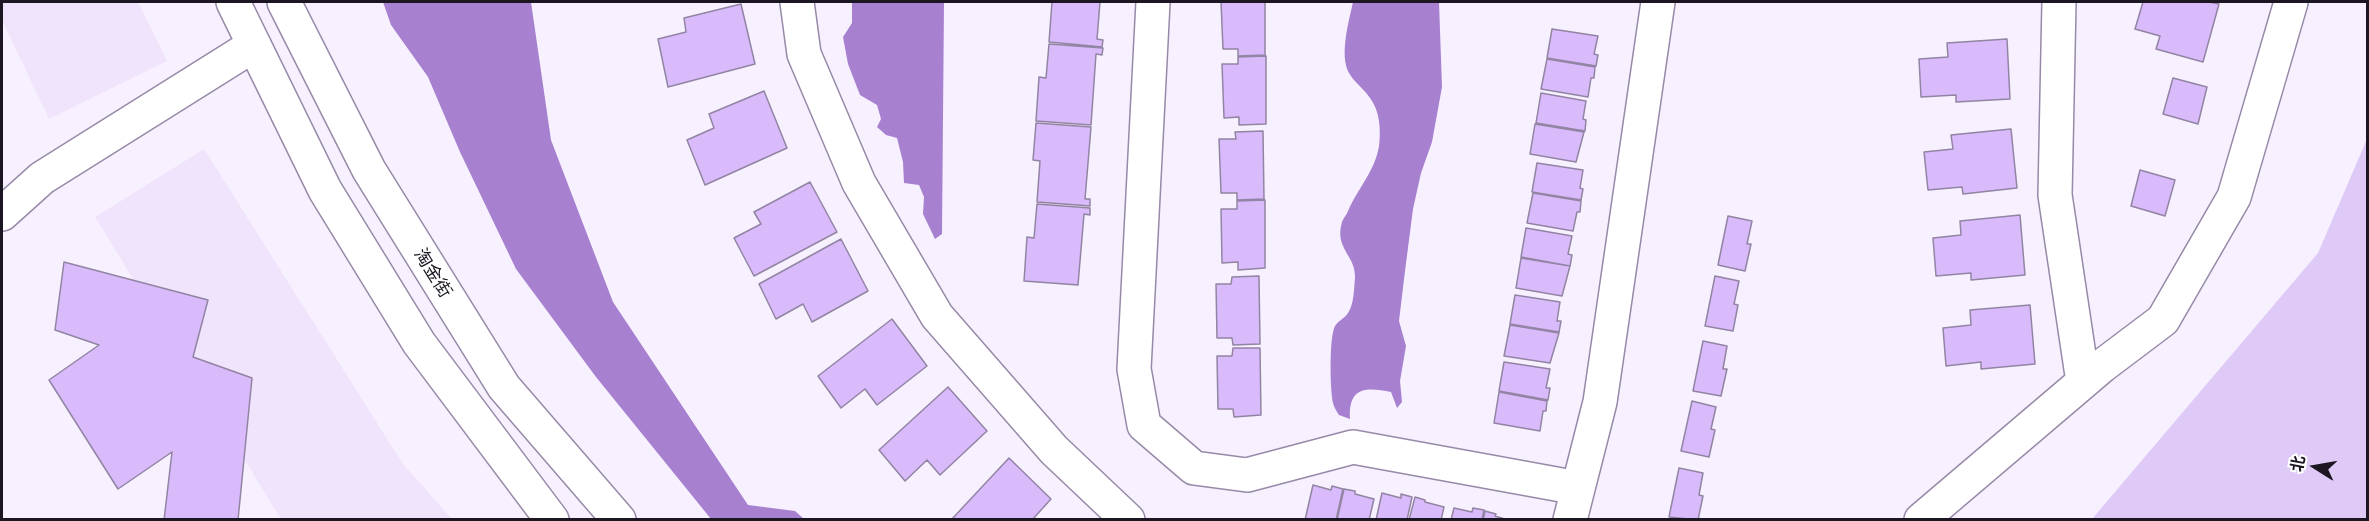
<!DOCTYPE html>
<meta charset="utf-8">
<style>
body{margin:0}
#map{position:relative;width:2369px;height:521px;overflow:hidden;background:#f7f1ff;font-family:Commissioner,"Noto Sans SC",sans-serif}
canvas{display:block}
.frame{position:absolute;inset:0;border:3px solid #1b1621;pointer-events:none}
.north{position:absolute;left:2285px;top:437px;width:60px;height:60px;-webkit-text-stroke:4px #fff;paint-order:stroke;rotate:281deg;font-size:16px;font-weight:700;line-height:24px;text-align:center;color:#1b1621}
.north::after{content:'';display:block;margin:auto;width:21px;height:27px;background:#1b1621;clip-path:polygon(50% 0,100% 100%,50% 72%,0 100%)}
</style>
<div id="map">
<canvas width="2369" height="521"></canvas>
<div class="frame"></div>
<div class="north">北</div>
</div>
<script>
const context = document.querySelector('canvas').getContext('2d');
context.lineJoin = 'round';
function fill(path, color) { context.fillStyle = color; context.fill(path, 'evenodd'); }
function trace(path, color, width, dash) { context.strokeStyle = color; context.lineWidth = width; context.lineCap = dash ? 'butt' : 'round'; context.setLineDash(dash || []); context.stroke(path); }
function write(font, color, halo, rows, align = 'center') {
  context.font = font + ' Commissioner,"Noto Sans SC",sans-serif'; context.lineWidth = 4.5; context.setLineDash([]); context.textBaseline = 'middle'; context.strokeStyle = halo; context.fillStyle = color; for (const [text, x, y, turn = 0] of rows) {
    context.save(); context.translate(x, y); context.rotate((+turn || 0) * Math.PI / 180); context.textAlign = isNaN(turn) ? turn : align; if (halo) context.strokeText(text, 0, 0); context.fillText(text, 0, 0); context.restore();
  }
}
const built = new Path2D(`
 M2,2H138L167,61L49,119L2,20Z
 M204,149L403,464L452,519H281L95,217Z`);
const green = new Path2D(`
 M2367,139V519H2092L2318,253Z`);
const water = new Path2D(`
 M383,2H531L551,140L613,302L748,505L795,511L804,519H711L596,377L516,269L460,152L428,77L391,25Z
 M852,2H944L942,234L935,239L923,214L924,197L919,185L904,183L903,162L897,138L886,135L877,127L881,119L877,105L860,95L848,64L843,37L852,23Z
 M1353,2H1439L1442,87L1432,142L1421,173L1413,209L1405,271L1399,321L1406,346L1400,381L1402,402L1397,408L1391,392C1366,387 1348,387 1350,419L1339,415C1337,412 1334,407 1333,403C1330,390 1329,337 1335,326C1338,321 1345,318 1348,313C1354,305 1354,288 1355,278C1356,255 1334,249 1342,222C1343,218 1347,215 1348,211C1358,188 1375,171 1379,146C1381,130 1380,111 1370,98C1364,89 1354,82 1349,73C1339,55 1349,21 1353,2Z`);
const building = new Path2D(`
 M1052,2H1100L1097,39L1103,40L1102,47L1049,42Z
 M1221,2H1265V55L1238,56V49H1223Z
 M2143,2H2209L2219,4L2203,62L2156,49L2160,36L2135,29Z
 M741,4L755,64L668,87L658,39L686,32L684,18Z
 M1552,29L1598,36L1594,54L1598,55L1596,66L1547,58Z
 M2007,39L2010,99L1956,102V95L1921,97L1919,59L1948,57L1947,43Z
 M1049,44L1103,48L1102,55L1096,54L1091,125L1036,121L1039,77L1046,78Z
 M1266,56V124L1239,125V117L1224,118L1222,64H1238V57Z
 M1547,59L1595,67L1594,78H1591L1588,97L1541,89Z
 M2173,78L2207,87L2198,124L2163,114Z
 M764,91L787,148L705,185L687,140L714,128L709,114Z
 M1541,93L1586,101L1583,119L1586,120L1585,131L1536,123Z
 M1036,123L1091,127L1085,199H1090V206L1037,202L1040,161L1033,160Z
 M1535,124L1584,132L1576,162L1530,154Z
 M2011,129L2017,188L1963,194L1962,187L1928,190L1924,152L1953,149L1951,135Z
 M1263,131L1264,199L1237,200V193H1221L1219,139H1236L1235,132Z
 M1537,163L1583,170L1580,188L1583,189L1581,200L1532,192Z
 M2140,170L2175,180L2165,216L2131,206Z
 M810,182L837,232L754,276L734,238L761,224L754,212Z
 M1533,193L1581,201L1580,212H1577L1573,231L1527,223Z
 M1265,200V268L1238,270V262L1222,263L1221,209H1237V201Z
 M1037,204L1090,208V215L1084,214L1078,285L1024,281L1027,237L1034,238Z
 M2020,215L2025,275L1971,280V273L1936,276L1933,238L1961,235L1960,221Z
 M1728,216L1752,221L1747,244H1751L1745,271L1718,265Z
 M1526,228L1572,236L1568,254L1572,255L1570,266L1521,257Z
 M841,239L868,291L812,322L803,304L776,319L759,284Z
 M1521,258L1570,266L1562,296L1516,288Z
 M64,262L208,300L193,357L252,378L238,520H164L172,452L118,489L49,380L99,345L55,330Z
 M1259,276L1260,344L1233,345L1232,338H1217L1216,284H1231L1232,277Z
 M1715,276L1739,281L1734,304L1738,305L1733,331L1705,326Z
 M1515,295L1560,302L1557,321H1561L1559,332L1510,324Z
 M2030,305L2035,364L1981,369V362L1946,366L1943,328L1971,325L1970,310Z
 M892,319L927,366L877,405L865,389L841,408L818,376Z
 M1510,325L1559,333L1550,363L1504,356Z
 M1703,341L1727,346L1723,369H1727L1721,396L1693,391Z
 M1233,348H1260L1261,415L1234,417L1233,409H1218L1217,356H1232Z
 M1504,362L1550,369L1546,388H1550L1548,400L1499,391Z
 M948,387L987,431L940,475L927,460L905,481L879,450Z
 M1499,392L1547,401L1546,411H1543L1540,431L1494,423Z
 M1692,401L1716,407L1711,429L1715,430L1709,457L1681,451Z
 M1009,458L1051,499L1032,520H951Z
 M1679,468L1703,473L1699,495L1703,496L1698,520L1669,517Z
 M1313,485L1331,490L1332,486L1343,489L1336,520H1305Z
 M1344,489L1355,491V494L1374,499L1369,520H1337Z
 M1382,493L1401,498V494L1412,497L1407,520H1376Z
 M1415,497L1425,500V502L1444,507L1441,520H1409Z
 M1454,508L1472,512L1473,508L1484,510L1482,520H1451Z
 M1485,511L1496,514L1495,516L1508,520H1483Z`);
const street = new Path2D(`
 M797,2L804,54L859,183L937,316L1054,450L1128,520
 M1153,2L1134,369L1144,425L1194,468L1247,475L1353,447L1578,488
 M2059,2L2055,195L2083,382
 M2,214L42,178L254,45
 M1570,520L1600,402L1658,2
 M1921,520L2102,366L2163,320L2234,197L2291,2`);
const secondary = new Path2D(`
 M233,2L325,190L419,343L552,520
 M284,2L369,170L504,387L619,520`);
const streetNames = [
 ["淘金街",433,273,58]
];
fill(built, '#efe4fc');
fill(green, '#dec9f7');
fill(water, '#a781cf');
fill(building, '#d9bafb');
trace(building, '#9284a3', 1.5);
trace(street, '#9789a8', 36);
trace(secondary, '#9789a8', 36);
trace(street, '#fff', 33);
trace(secondary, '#fff', 33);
write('18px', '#1b1621', '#fff', streetNames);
</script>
